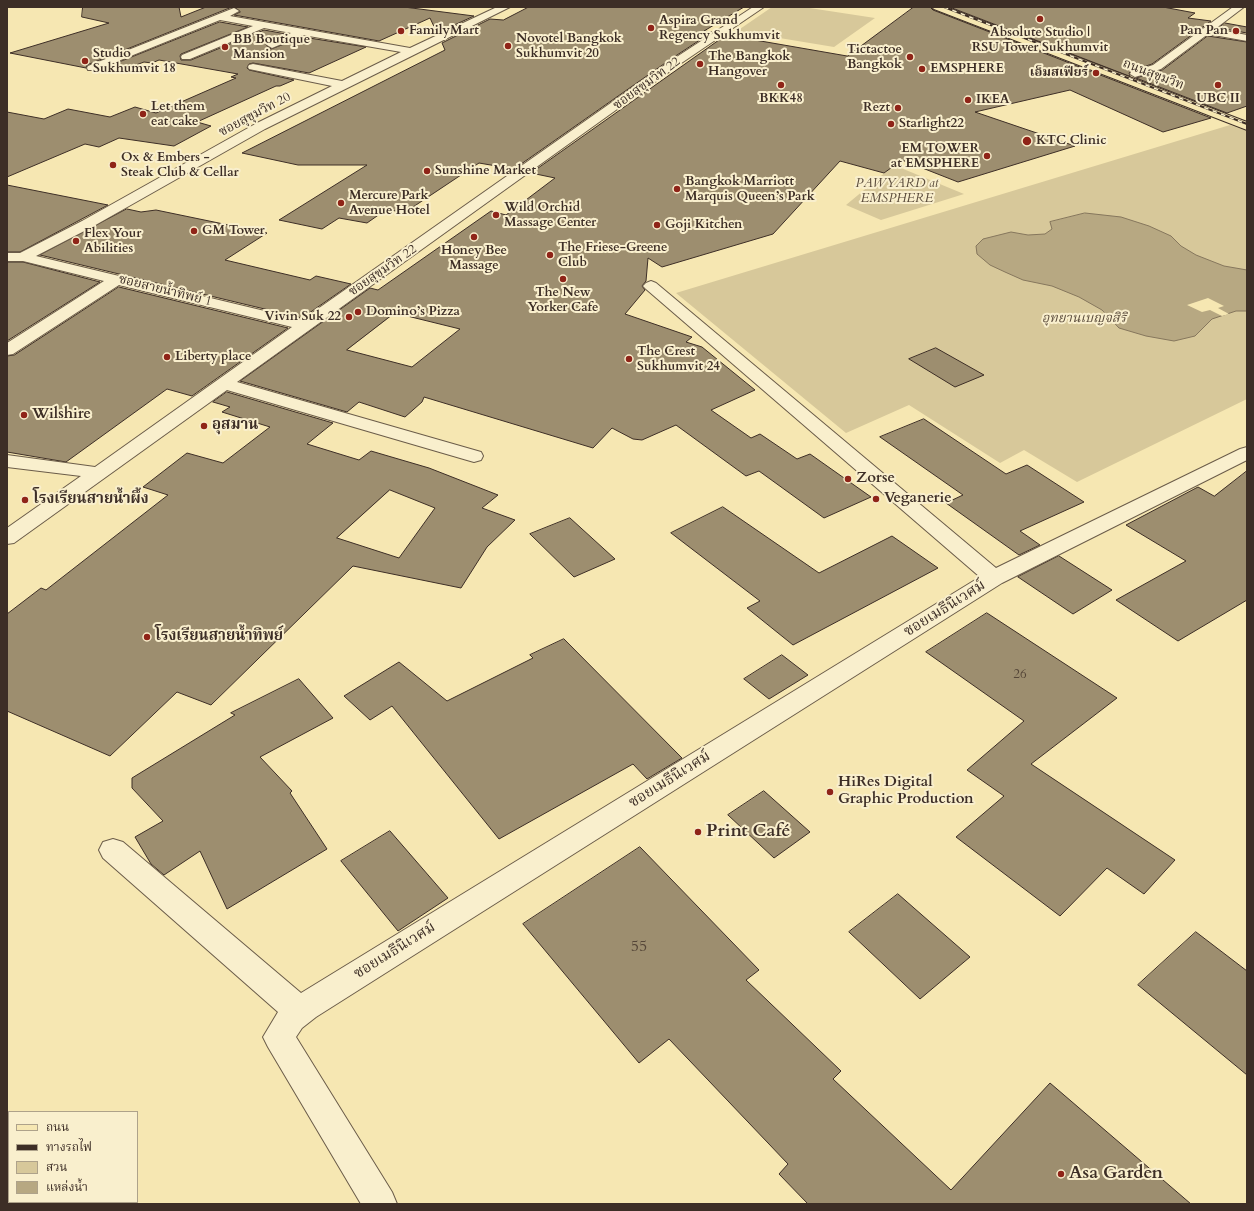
<!DOCTYPE html>
<meta charset="utf-8">
<style>
body{margin:0}
#map{position:relative;width:1254px;height:1211px;overflow:hidden;background:#f6e7b2;font-family:Cardo,"Noto Serif Thai",serif}
canvas{display:block}
.frame{position:absolute;inset:0;border:8px solid #3d2e26;pointer-events:none}
.legend{position:absolute;left:8px;top:1111px;width:130px;height:92px;box-sizing:border-box;background:#f9efcd;border:1px solid #aea28a;margin:0;padding:5px 7px;list-style:none;font-size:12px;color:#3d2e26}
.legend li{display:flex;align-items:center;gap:8px;height:20px}
.legend b{width:20px;border:1px solid #aea28a}
</style>
<div id="map">
<canvas width="1254" height="1211"></canvas>
<div class="frame"></div>
<ul class="legend">
<li><b style="height:5px;background:#f6e7b2"></b>ถนน</li>
<li><b style="height:5px;background:#3d2e26"></b>ทางรถไฟ</li>
<li><b style="height:11px;background:#d7c89a"></b>สวน</li>
<li><b style="height:11px;background:#b7a882"></b>แหล่งน้ำ</li>
</ul>
</div>
<script>
const context = document.querySelector('canvas').getContext('2d');
context.lineJoin = 'round';
function fill(path, color) { context.fillStyle = color; context.fill(path, 'evenodd'); }
function trace(path, color, width, dash) { context.strokeStyle = color; context.lineWidth = width; context.lineCap = dash ? 'butt' : 'round'; context.setLineDash(dash || []); context.stroke(path); }
function write(font, color, halo, rows, align = 'center') {
  context.font = font + ' Cardo,"Noto Serif Thai",serif'; context.lineWidth = 4; context.setLineDash([]); context.textBaseline = 'middle'; context.strokeStyle = halo; context.fillStyle = color; for (const [text, x, y, turn = 0] of rows) {
    context.save(); context.translate(x, y); context.rotate((+turn || 0) * Math.PI / 180); context.textAlign = isNaN(turn) ? turn : align; if (halo) context.strokeText(text, 0, 0); context.fillText(text, 0, 0); context.restore();
  }
}
const green = new Path2D(`
 M772,7H803L875,18L834,47L737,31Z
 M1230,125L1247,131V399L1077,482L1024,450L1000,463L909,405L846,433L676,293Z
 M893,166L901,168L964,194L881,220L846,205Z`);
const water = new Path2D(`
 M1085,213L1121,217L1149,226L1171,236L1181,246L1196,255L1224,266L1247,270V311H1236L1212,319L1195,336L1174,341L1146,336L1119,328L1102,310L1079,297L1052,286L1023,280L1005,272L990,265L977,254L976,246L983,239L1011,232L1028,235L1045,234L1052,229L1050,222Z`);
const pier = new Path2D(`
 M1208,298L1224,306L1218,308L1229,314L1222,316L1210,310L1202,312L1187,305Z`);
const building = new Path2D(`
 M83,7H179L181,17L206,7H232L87,65L86,68L10,53L109,23L82,17Z
 M235,7H404L474,16L437,33L430,18L379,41L234,15L240,12Z
 M529,7H744L704,31L712,32L671,59L514,169L479,163L404,213L387,209L367,223L339,218L322,229L279,220L367,165H298L242,153L445,50L442,43L490,19L503,20Z
 M914,7H930L933,10L1211,118L1163,132L1070,90L975,112L1075,146L958,182L902,160L884,173L840,161L773,234L662,267L648,258L646,281L642,286L645,290L625,314L692,337L686,342L702,347L755,390L711,410L751,438L760,434L797,459L810,454L871,497L824,518L759,471L746,476L676,425L642,440L633,439L612,428L593,448L424,397L422,402L405,417L359,402L347,412L240,381L370,288L378,290L491,211L506,215L555,178L531,173L726,35L847,56ZM395,313L460,329L412,367L347,350Z
 M950,7H1163L1195,13L1188,18L1211,21L1152,64L1131,71L1129,73L1130,76Z
 M220,22L248,27L181,54L180,56L181,60H191L264,30L286,34L267,42L266,45L271,49L303,37L366,47L309,73L253,63L249,64L247,68L249,70L294,80L280,86H276L197,122L211,126L174,146L119,138L99,147L85,144L7,177V112L44,119L68,109L110,117L135,107L156,113L236,78L231,77L238,74L159,60L152,63L144,62L128,68L112,65Z
 M1225,23L1247,27V33L1219,28Z
 M1208,36L1247,42V106L1227,113L1136,78L1162,70Z
 M7,185L108,205L20,252H7Z
 M127,209L141,212L156,210L267,233L225,260L310,280L316,276L351,284L302,318L40,255Z
 M7,262H23L100,282L7,341Z
 M119,287L288,328L192,396L167,389L66,462L7,452V356L14,355Z
 M936,348L984,375L955,387L909,359Z
 M227,392L333,423L307,444L359,460L371,451L429,468L498,495L482,508L515,520L487,547L461,588L353,566L211,705L177,692L110,756L7,711V614L41,588L46,590L168,495L143,487L187,453L223,463L270,427L222,412L230,407L213,402ZM390,490L435,508L399,558L337,538Z
 M924,419L1006,474L1027,465L1084,502L1020,531L1040,545L1019,555L946,503L963,495L880,437Z
 M1247,471V600L1178,641L1116,600L1186,561L1126,525L1198,487L1214,496Z
 M723,507L819,573L892,536L938,568L793,645L747,608L760,601L671,533Z
 M570,518L615,559L574,577L530,534Z
 M1059,556L1112,590L1073,614L1018,577Z
 M987,613L1117,698L1031,764L1175,860L1144,894L1107,868L1060,916L956,837L1004,796L967,770L1024,721L926,652Z
 M564,639L682,758L647,779L633,764L499,839L392,706L370,720L344,696L399,662L447,701L533,658L530,655Z
 M782,655L808,675L769,699L744,679Z
 M299,679L333,718L260,757L292,791L290,793L327,849L227,909L200,851L164,875L151,864L135,837L163,821L132,788V778L235,715L231,713Z
 M764,791L810,832L774,858L728,815Z
 M390,831L448,898L398,931L341,861Z
 M640,847L759,970L746,980L841,1071L833,1079L951,1190L1050,1083L1191,1204H808L779,1174L788,1164L669,1039L639,1063L523,924Z
 M898,894L970,957L920,999L849,932Z
 M1196,932L1247,971V1075L1138,985Z`);
const minor = new Path2D(`
 M497,7H510L265,129L92,227L36,256L302,320L672,60L753,7H764L680,64L237,382L481,452L483,456L481,460L474,462L467,460L227,390L14,543L7,544V528L81,476L7,467V455L95,467L292,327L119,285L13,354L7,355V343L104,281L23,261H7V253H20L82,221L257,123L332,86L249,69L248,67L249,65L253,64L342,81L401,52L303,35L272,48L267,45L268,43L291,33L264,28L190,59H182L181,57L182,55L253,26L220,20L96,70H88L87,68L88,66L234,8L239,11L230,16L410,48Z
 M1233,7H1244L1215,29L1247,35V41L1208,34L1161,69L1135,77L1130,74L1131,72L1153,65Z
 M651,281L656,283L996,568L1240,449L1247,447V460L1002,583L316,1017L302,1028L296,1037L392,1192L397,1204H361L268,1047L263,1037L278,1012L103,858L99,850L103,842L113,839L123,842L301,993L980,577L646,289L643,286L646,283Z`);
const primary = new Path2D(`
 M932,7H946L1247,122V130L934,9Z`);
const rail = new Path2D(`
 M944,7L1247,124`);
const markers = [
 [1040,19,4,"#8f2418"],
 [651,28,4,"#8f2418"],
 [401,31,4,"#8f2418"],
 [1236,31,4,"#8f2418"],
 [508,46,4,"#8f2418"],
 [225,47,4,"#8f2418"],
 [910,57,4,"#8f2418"],
 [85,61,4,"#8f2418"],
 [700,64,4,"#8f2418"],
 [922,69,4,"#8f2418"],
 [1096,73,4,"#8f2418"],
 [781,85,4,"#8f2418"],
 [1218,85,4,"#8f2418"],
 [968,100,4,"#8f2418"],
 [898,108,4,"#8f2418"],
 [143,114,4,"#8f2418"],
 [891,124,4,"#8f2418"],
 [1027,141,5,"#8f2418"],
 [987,156,4,"#8f2418"],
 [113,165,4,"#8f2418"],
 [427,171,4,"#8f2418"],
 [677,189,4,"#8f2418"],
 [341,203,4,"#8f2418"],
 [496,215,4,"#8f2418"],
 [657,225,4,"#8f2418"],
 [194,231,4,"#8f2418"],
 [474,237,4,"#8f2418"],
 [76,241,4,"#8f2418"],
 [550,255,4,"#8f2418"],
 [563,279,4,"#8f2418"],
 [358,312,4,"#8f2418"],
 [349,317,4,"#8f2418"],
 [167,357,4,"#8f2418"],
 [629,359,4,"#8f2418"],
 [24,415,4,"#8f2418"],
 [204,426,4,"#8f2418"],
 [848,479,4,"#8f2418"],
 [876,499,4,"#8f2418"],
 [25,500,4,"#8f2418"],
 [147,637,4,"#8f2418"],
 [830,792,4,"#8f2418"],
 [698,832,4,"#8f2418"],
 [1061,1174,4,"#8f2418"]
];
const farPoinames = [
 ["Aspira Grand",659,21],
 ["Regency Sukhumvit",659,36],
 ["FamilyMart",409,31],
 ["Pan Pan",1228,31,"right"],
 ["Absolute Studio |",1040,33,"center"],
 ["RSU Tower Sukhumvit",1040,48,"center"],
 ["Novotel Bangkok",516,39],
 ["Sukhumvit 20",516,54],
 ["BB Boutique",233,40],
 ["Mansion",233,55],
 ["Tictactoe",902,50,"right"],
 ["Bangkok",902,65,"right"],
 ["Studio",93,54],
 ["Sukhumvit 18",93,69],
 ["The Bangkok",708,57],
 ["Hangover",708,72],
 ["EMSPHERE",930,69],
 ["เอ็มสเฟียร์",1088,73,"right"],
 ["BKK48",781,99,"center"],
 ["UBC II",1218,99,"center"],
 ["IKEA",976,100],
 ["Let them",151,107],
 ["eat cake",151,122],
 ["Rezt",890,108,"right"],
 ["Starlight22",899,124],
 ["KTC Clinic",1036,141],
 ["EM TOWER",979,149,"right"],
 ["at EMSPHERE",979,164,"right"],
 ["Ox & Embers -",121,158],
 ["Steak Club & Cellar",121,173],
 ["Sunshine Market",435,171],
 ["Bangkok Marriott",685,182],
 ["Marquis Queen’s Park",685,197],
 ["Mercure Park",349,196],
 ["Avenue Hotel",349,211],
 ["Wild Orchid",504,208],
 ["Massage Center",504,223],
 ["Goji Kitchen",665,225],
 ["GM Tower",202,231],
 ["Flex Your",84,234],
 ["Abilities",84,249],
 ["The Friese-Greene",558,248],
 ["Club",558,263],
 ["Honey Bee",474,251,"center"],
 ["Massage",474,266,"center"],
 ["The New",563,293,"center"],
 ["Yorker Cafe",563,308,"center"],
 ["Domino’s Pizza",366,312],
 ["Vivin Suk 22",341,317,"right"],
 ["The Crest",637,352],
 ["Sukhumvit 24",637,367],
 ["Liberty place",175,357]
];
const farStreetnames = [
 ["ถนนสุขุมวิท",1153,75,21],
 ["ซอยสุขุมวิท 22",647,84,-36],
 ["ซอยสุขุมวิท 20",255,115,-28],
 ["ซอยสุขุมวิท 22",383,271,-35],
 ["ซอยสายน้ำทิพย์ 1",165,291,14]
];
const farParknames = [
 ["PAWYARD at",897,184],
 ["EMSPHERE",897,199],
 ["อุทยานเบญจสิริ",1084,319]
];
const numberNames = [
 ["26",1020,675]
];
const poiNames = [
 ["Wilshire",32,415],
 ["อุสมาน",212,426],
 ["Zorse",856,479],
 ["Veganerie",884,499],
 ["โรงเรียนสายน้ำผึ้ง",33,500],
 ["โรงเรียนสายน้ำทิพย์",155,637],
 ["HiRes Digital",838,783],
 ["Graphic Production",838,800]
];
const streetNames = [
 ["ซอยเมธีนิเวศม์",945,609,-32],
 ["ซอยเมธีนิเวศม์",670,780,-32],
 ["ซอยเมธีนิเวศม์",395,951,-32]
];
const nearNumbernames = [
 ["55",639,947]
];
const nearPoinames = [
 ["Print Café",706,832],
 ["Asa Garden",1069,1174]
];
fill(green, '#d7c89a');
fill(water, '#b7a882');
trace(water, '#86775d', 1);
fill(pier, '#f6e7b2');
fill(building, '#9d8e6f');
trace(building, '#3d2e26', 1);
trace(minor, '#6b5c49', 2);
trace(primary, '#3d2e26', 2);
fill(minor, '#f9efcd');
fill(primary, '#f6e7b2');
trace(rail, '#3d2e26', 2);
trace(rail, '#f9efcd', 1.5, [4.5]);
for (const [x, y, r, color] of markers) { const dot = new Path2D(); dot.arc(x, y, r, 0, 2 * Math.PI); context.fillStyle = color; context.fill(dot); trace(dot, '#f9efcd', 1.5); }
write('bold 13px', '#3d2e26', '#f9efcd', farPoinames, 'left');
write('13px', '#3d2e26', '#f9efcd', farStreetnames);
write('italic 13px', '#5c4d3d', '#f9efcd', farParknames);
write('13px', '#554638', null, numberNames);
write('bold 15px', '#3d2e26', '#f9efcd', poiNames, 'left');
write('15px', '#3d2e26', '#f9efcd', streetNames);
write('16px', '#554638', null, nearNumbernames);
write('bold 18px', '#3d2e26', '#f9efcd', nearPoinames, 'left');
</script>
